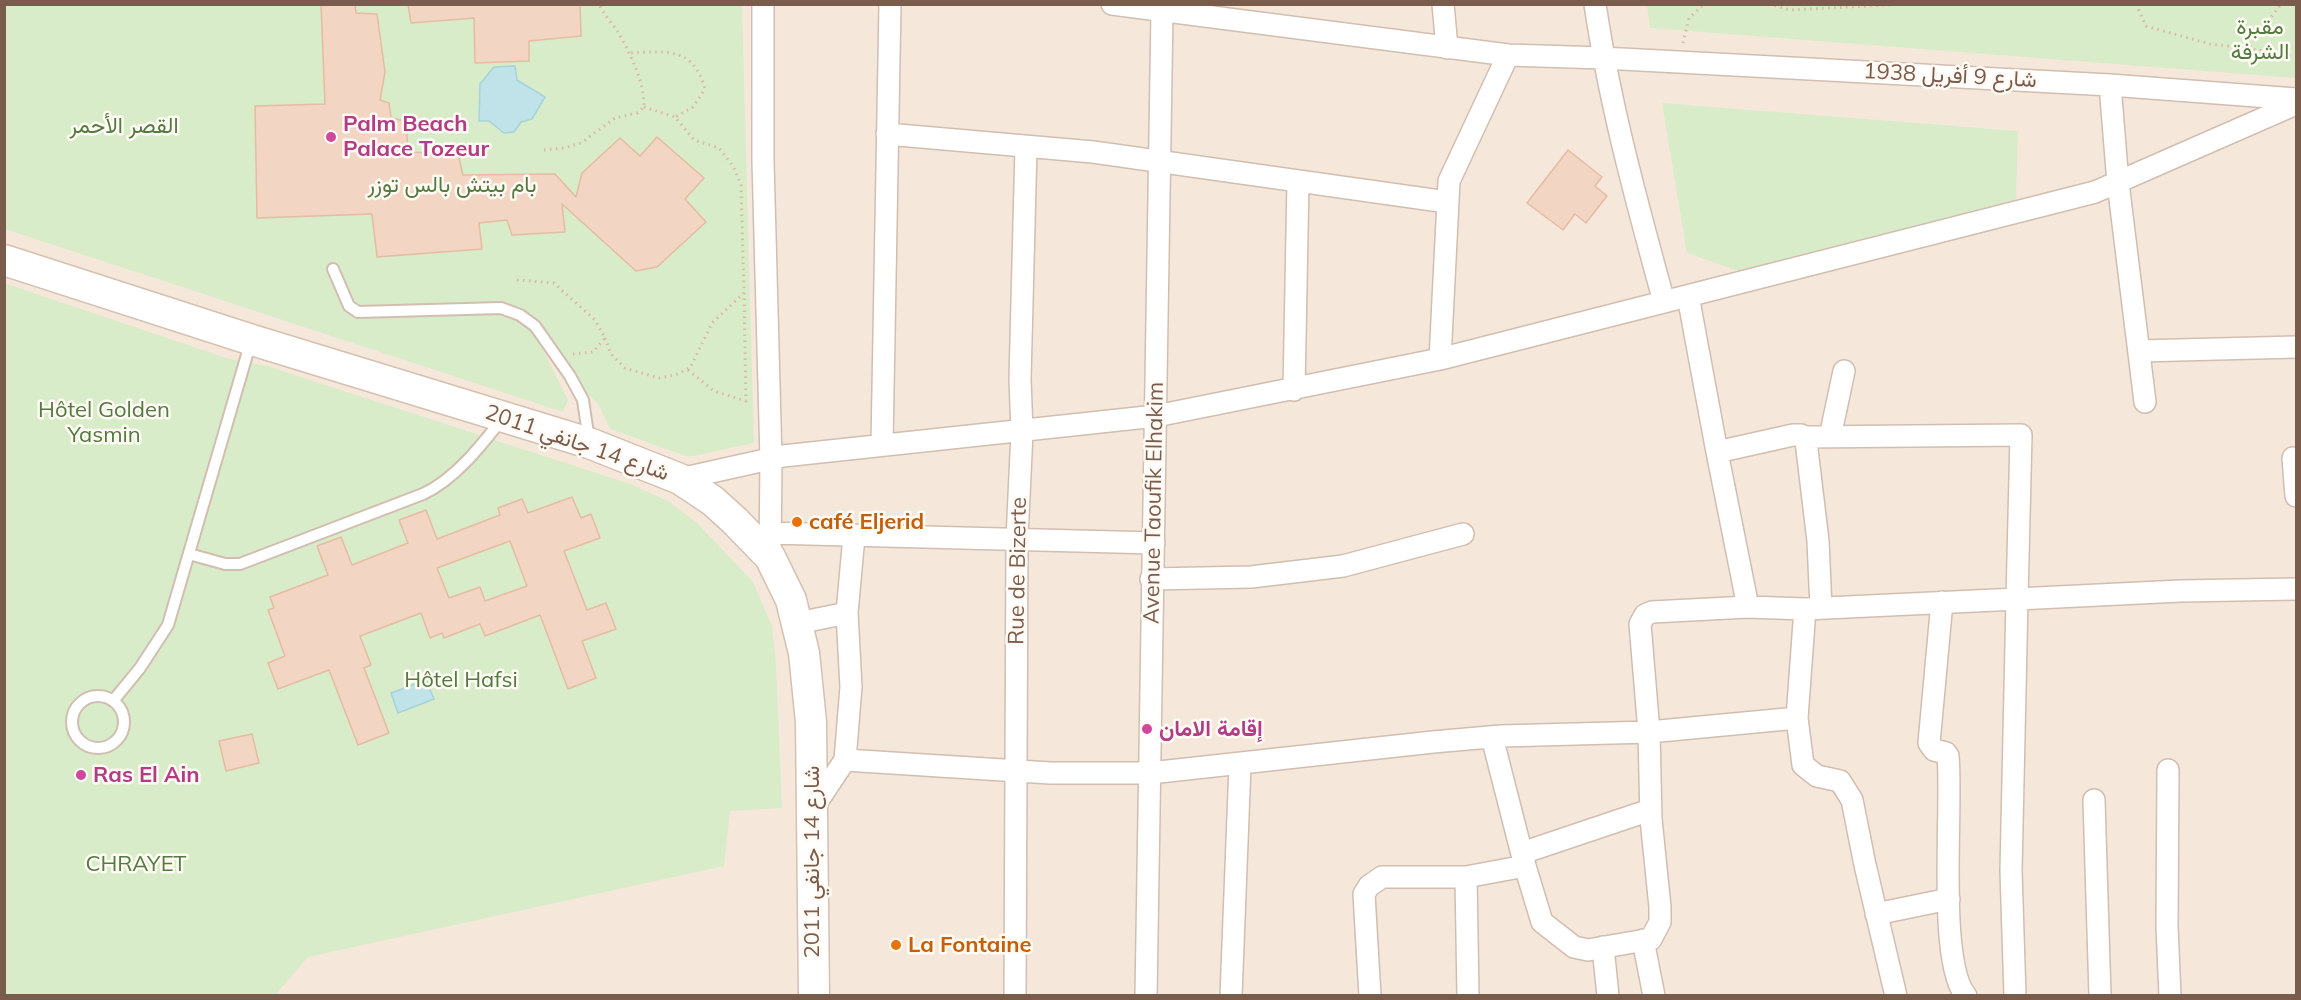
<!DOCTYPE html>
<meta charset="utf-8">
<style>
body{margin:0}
#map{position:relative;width:2301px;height:1000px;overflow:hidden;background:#fdf6ec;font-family:Mulish,sans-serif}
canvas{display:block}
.frame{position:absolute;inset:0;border:6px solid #7a5c4d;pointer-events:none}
</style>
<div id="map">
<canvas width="2301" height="1000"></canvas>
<div class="frame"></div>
</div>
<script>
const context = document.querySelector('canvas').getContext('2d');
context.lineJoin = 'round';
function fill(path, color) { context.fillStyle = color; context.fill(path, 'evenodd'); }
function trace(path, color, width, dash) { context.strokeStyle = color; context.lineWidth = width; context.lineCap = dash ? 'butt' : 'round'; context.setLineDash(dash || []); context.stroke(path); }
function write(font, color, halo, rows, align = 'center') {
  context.font = font + ' Mulish,Vazirmatn,sans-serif'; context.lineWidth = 5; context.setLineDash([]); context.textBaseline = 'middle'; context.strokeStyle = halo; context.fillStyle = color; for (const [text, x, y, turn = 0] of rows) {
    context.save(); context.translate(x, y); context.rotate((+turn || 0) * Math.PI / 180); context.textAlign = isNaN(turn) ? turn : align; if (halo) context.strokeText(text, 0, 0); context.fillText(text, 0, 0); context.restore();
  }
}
const residential = new Path2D(`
 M5,5H2296V995H5Z`);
const green = new Path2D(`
 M5,5H742L754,443L689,457L610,429L599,405L541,346L568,400L563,412L5,229Z
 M1647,5H2296V78L1650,28Z
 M1662,103L2018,131L2016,200L1739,271L1687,253Z
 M4,283L229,359L267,366L630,484L668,501L697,523L753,582L772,626L776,664L782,808L730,811L724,866L308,957L275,995H5Z`);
const water = new Path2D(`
 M515,66L517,80L545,97L532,119L521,122L514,132L504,133L489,121H479L480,84L494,67Z
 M426,680L434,699L398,713L391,693Z`);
const building = new Path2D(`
 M321,4H355L356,13L377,14L385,72L380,100L389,103L391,118L406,121L408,152L458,154L463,175L555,174L576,197L582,173L620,138L640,156L657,137L704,178L685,199L706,222L657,267L636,271L562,204L565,232L512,235L507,220L479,223L482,249L377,257L372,214L257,218L255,106L325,104Z
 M408,4H580L581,36L529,41V61L475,63L474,18L411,23Z
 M1568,150L1602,177L1595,186L1607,196L1586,223L1575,214L1563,230L1527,203Z
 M572,497L581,518L591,514L600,538L564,551L587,610L606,603L616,629L582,641L596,678L568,689L540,615L485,636L480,624L444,638L442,633L430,638L421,613L360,636L371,665L364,668L389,733L358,745L329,670L278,689L268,663L285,656L268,610L274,608L270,597L328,575L317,546L341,537L352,565L408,543L399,520L426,510L437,539L500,515L498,508L522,499L528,513ZM510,541L527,586L485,601L480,587L449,598L437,568Z
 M252,734L259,763L226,771L219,741Z`);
const path = new Path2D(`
 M1769,4L1790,10L1906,4
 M2136,4L2146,26L2210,44L2248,48L2281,4
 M1683,43L1689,18L1704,4
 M2248,48L2296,57
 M644,107L675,117
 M544,150L564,148L581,143L615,118L637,113L644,107C645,84 630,52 618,32C612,23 604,15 599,4
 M517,280L554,283L595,320L605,338L593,352L572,354
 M605,338L611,354L625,368L659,378L675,375L690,368L712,323L744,293L741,185L733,166L719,148L694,140L675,117L693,107L705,89C693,45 665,52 628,53
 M688,370L714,391L746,401L744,293`);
const service = new Path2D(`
 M333,269L349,306L358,312L501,308L520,315L535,326L570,376L583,400L589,441
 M189,554L225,564H240L423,494C454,480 481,446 502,419
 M72 722a26 26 0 1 1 52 0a26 26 0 1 1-52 0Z
 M113,701L140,668L168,625L251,341`);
const minor = new Path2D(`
 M763,4V161L771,460L770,557
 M1112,4L1508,55L1603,58L2110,85L2296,99
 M1443,4L1447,48
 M1595,4C1610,106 1637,203 1664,302
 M2110,85L2118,183L2145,402
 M887,134L1093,152L1447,202
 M1688,296L1717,452L1793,435H1801L1806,441L1818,541L1821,608
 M2139,351L2296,347
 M1440,359L1449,181L1508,55
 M1294,390L1298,181
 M1830,437L1844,371
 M882,444L890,4
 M1717,452L1748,607L1805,609L2017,599L2021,435L1805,437
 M2293,458L2296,496
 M680,479L783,456L1156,416L1440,359L2095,192L2296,104
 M771,533L1154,543
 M1151,579L1251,577L1343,566L1463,534
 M1942,602L1929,743L1934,750L1946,753L1948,756C1953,806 1937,962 1966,996
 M798,623L847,613L854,536
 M1797,718L1803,765L1817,776L1840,781L1852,800L1865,865L1896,996
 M845,760L1050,773H1150L1433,742L1501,736L1649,732L1797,718L1805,609
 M2168,770L2167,926L2170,996
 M2094,800L2100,996
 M811,811L845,760L851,687L847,613
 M1522,853L1650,810
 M1525,866L1542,922L1574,947L1588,950L1651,939L1660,922V907L1651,819L1649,732L1640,624L1645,615L1652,612L1748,607
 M1466,877L1525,866L1492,737
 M1876,914L1949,899
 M1643,940L1654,996
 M1603,947L1608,996
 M1015,996L1017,539L1022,432L1020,379L1026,147
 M1146,996L1162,11
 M1231,996L1240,765
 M1370,996L1364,894L1369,886L1382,877H1466L1468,996
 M2015,996L2011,871L2017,599L2180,591L2296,589`);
const secondary = new Path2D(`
 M4,260L252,340L589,443L680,479L713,501L735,521L770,557L791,600L804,653L811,722L814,996`);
const markers = [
 [331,137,6,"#d1479c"],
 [797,522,6,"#e8710a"],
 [1147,729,6,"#d1479c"],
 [81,775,6,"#d1479c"],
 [896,945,6,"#e8710a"]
];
const parkNames = [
 ["مقبرة",2260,27],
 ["الشرفة",2260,52],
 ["القصر الأحمر",124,126],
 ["بام بيتش بالس توزر",452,185],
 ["Hôtel Golden",104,410],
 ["Yasmin",104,435],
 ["Hôtel Hafsi",461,680],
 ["CHRAYET",136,864]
];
const streetNames = [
 ["شارع 9 أفريل 1938",1950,76,3],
 ["شارع 14 جانفي 2011",577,443,19],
 ["Avenue Taoufik Elhakim",1154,503,-89],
 ["Rue de Bizerte",1018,571,-89],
 ["شارع 14 جانفي 2011",812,862,-90]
];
const hotelNames = [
 ["Palm Beach",343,124],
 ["Palace Tozeur",343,149],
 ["إقامة الامان",1159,729],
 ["Ras El Ain",93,775]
];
const foodNames = [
 ["café Eljerid",809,522],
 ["La Fontaine",908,945]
];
fill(residential, '#f5e8da');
fill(green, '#d8ecc9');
fill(water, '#bfe3e8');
trace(water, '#a5d3da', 1.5);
fill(building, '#f3d5c3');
trace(building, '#e6bba3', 1.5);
trace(service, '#d1beb0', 14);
trace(minor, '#d1beb0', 24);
trace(secondary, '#d6c0b0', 33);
trace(path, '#d9b8a5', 3, [1.5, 4.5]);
trace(service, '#fff', 10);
trace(minor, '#fff', 21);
trace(secondary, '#fff', 30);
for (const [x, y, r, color] of markers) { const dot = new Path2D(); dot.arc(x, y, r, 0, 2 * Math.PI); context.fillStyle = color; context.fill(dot); trace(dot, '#fffaf3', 2); }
write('22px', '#537a41', '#fffaf3', parkNames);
write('22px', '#7a5c4d', '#fffaf3', streetNames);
write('bold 22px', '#b23c85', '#fffaf3', hotelNames, 'left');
write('bold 22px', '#c56008', '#fffaf3', foodNames, 'left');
</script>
